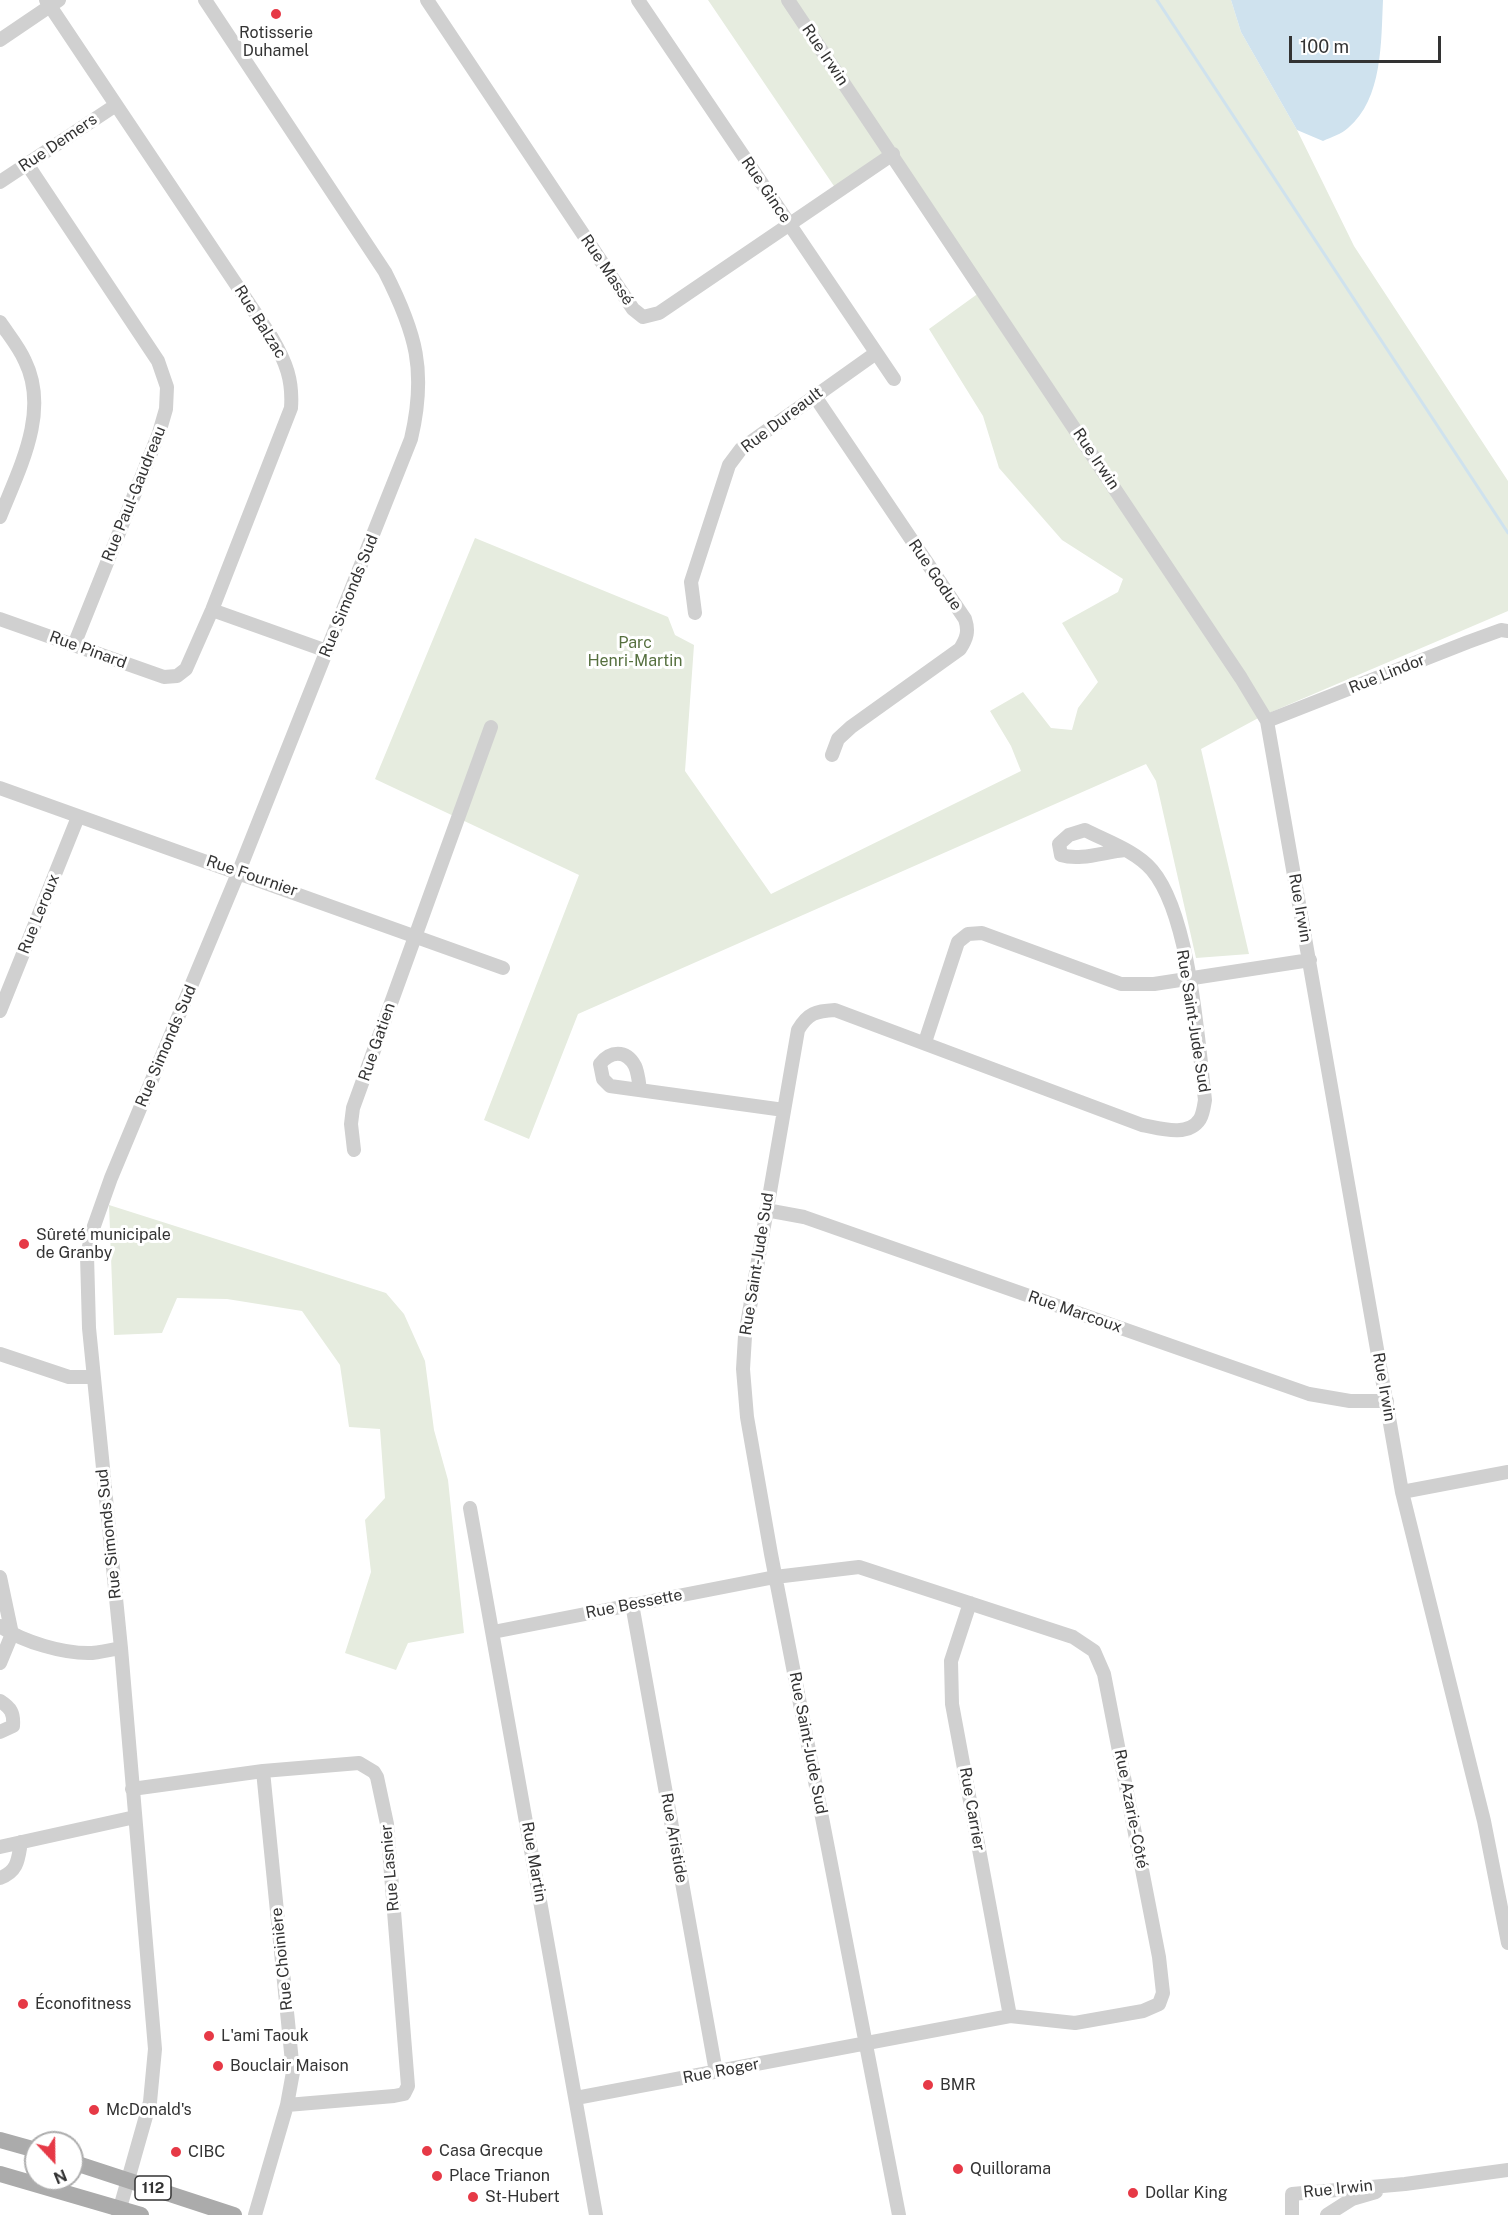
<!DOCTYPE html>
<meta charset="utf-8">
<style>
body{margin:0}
#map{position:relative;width:1508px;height:2215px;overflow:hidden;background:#fff;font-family:"Public Sans",sans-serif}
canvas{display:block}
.north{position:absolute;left:24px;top:2131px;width:60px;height:60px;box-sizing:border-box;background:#fff;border:2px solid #adadad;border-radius:50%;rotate:158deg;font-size:16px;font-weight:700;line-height:24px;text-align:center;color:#333}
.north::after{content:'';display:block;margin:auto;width:21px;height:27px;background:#e63946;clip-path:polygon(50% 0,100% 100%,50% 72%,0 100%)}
.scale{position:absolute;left:1289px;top:36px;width:152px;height:27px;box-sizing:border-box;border:3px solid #333;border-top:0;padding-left:8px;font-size:18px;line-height:21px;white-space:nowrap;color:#333;-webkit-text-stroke:4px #fff;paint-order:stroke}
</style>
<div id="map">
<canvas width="1508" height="2215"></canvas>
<div class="north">N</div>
<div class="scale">100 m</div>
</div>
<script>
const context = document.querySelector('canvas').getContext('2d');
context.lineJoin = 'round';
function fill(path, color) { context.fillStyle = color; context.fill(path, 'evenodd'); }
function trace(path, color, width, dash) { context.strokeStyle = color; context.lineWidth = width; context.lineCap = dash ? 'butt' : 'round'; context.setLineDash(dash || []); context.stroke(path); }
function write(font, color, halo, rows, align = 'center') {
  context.font = font + ' "Public Sans",sans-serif'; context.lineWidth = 6; context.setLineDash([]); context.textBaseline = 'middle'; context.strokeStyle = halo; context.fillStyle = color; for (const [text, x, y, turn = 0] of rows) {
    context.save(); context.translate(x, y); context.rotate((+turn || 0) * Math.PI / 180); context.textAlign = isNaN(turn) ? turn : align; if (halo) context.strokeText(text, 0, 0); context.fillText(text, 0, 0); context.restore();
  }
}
const green = new Path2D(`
 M708,0H1231L1241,32L1297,130L1354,246L1508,481V611L1262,716L1201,749L1249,954L1196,958L1156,781L1146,764L578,1014L529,1139L484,1120L579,875L375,779L475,538L668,617L675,635L694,645L685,771L771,894L1021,771L1011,746L990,711L1023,692L1051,728L1072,730L1078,708L1098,682L1062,623L1118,592L1123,579L1062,540L999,468L983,416L929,329L983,290L893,154L838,192Z
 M109,1205L386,1293L404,1314L425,1361L434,1430L448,1480L464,1633L408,1643L396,1670L345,1653L371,1572L365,1520L385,1498L380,1429L349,1427L340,1365L302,1311L227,1299L177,1298L162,1333L114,1335Z`);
const water = new Path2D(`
 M1231,0H1383C1381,41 1383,99 1348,128C1342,134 1331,137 1323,141L1297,130L1241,32Z`);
const stream = new Path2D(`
 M1157,0L1508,533`);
const minor = new Path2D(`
 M427,0L633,309L643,317L659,313L893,154
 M638,0L894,379
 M788,0L1241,678L1267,721L1402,1492L1484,1821L1508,1943
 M0,40L59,0
 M27,164L158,361L167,387L166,409L159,433L74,645
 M0,182L116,105
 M0,322C8,334 19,347 25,361C50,412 19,469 0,517
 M814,395L965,619C969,631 967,638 960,649L851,727L838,739L832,755
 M212,610L327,651
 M695,613L691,582L729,465L741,449L876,353
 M0,619L164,677L177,676L186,669L212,610L291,408C293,380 286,362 272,338L46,0
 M1267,721L1468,642L1501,630L1508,631
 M0,788L503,968
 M0,1011L78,817
 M925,1042L958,942L968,934L982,933L1121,984H1154L1310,960
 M640,1090C639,1083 638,1072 635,1066C626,1049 610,1051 600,1064L603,1079L610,1086L784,1110
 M354,1150L351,1124L353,1108L491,727
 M766,1210L804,1217L1309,1394L1350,1401H1387
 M0,1354L69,1377H94
 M1402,1492L1508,1472
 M470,1508L596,2215
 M0,1577L12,1634L0,1663
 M970,1603L951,1661L952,1704L1010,2016
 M632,1604L716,2072
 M0,1626C23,1642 64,1654 92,1653C101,1652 111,1650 121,1648
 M493,1632L775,1577L859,1567L1073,1637L1094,1651L1104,1674L1159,1957L1163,1993L1159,2004L1143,2011L1075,2023L1010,2016L576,2098
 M0,1701C11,1708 14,1713 13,1726L0,1732
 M132,1789L263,1771L359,1763L374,1772L377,1777L387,1824L408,2086L404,2094L394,2096L287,2105
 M0,1847L135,1817
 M0,1878C18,1871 18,1860 21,1842
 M118,2215L150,2102L155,2049L121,1648L89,1328L87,1255L94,1226L111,1178L239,871L411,439C427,371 416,333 385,272L205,0
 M255,2215L287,2105L293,2072L263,1771
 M899,2215L771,1554L747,1417L743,1369L745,1336L798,1030C808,1013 816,1011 835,1010L1142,1125C1159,1128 1188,1138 1200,1119C1203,1114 1204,1106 1205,1100C1198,1041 1190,915 1152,870C1136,851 1106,841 1085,830L1069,835L1059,844L1061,855C1080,861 1104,852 1125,850
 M1292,2215V2194L1405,2184L1508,2170
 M1327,2215L1352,2199L1376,2192`);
const major = new Path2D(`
 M0,2140L36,2150
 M72,2162L234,2215
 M0,2174L141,2215`);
const markers = [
 [276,14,6,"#e63946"],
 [24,1244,6,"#e63946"],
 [23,2004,6,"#e63946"],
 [209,2036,6,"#e63946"],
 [218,2066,6,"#e63946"],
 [928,2085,6,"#e63946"],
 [94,2110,6,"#e63946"],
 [427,2151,6,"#e63946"],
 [176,2152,6,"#e63946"],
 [958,2169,6,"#e63946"],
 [437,2176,6,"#e63946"],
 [1133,2193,6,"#e63946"],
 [473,2197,6,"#e63946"]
];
const shields = [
 [153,2188,36]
];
const shieldNames = [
 ["112",153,2188]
];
const poiNames = [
 ["Rotisserie",276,33,"center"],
 ["Duhamel",276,51,"center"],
 ["Sûreté municipale",36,1235],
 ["de Granby",36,1253],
 ["Éconofitness",35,2004],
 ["L'ami Taouk",221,2036],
 ["Bouclair Maison",230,2066],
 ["BMR",940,2085],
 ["McDonald's",106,2110],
 ["Casa Grecque",439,2151],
 ["CIBC",188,2152],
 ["Quillorama",970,2169],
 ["Place Trianon",449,2176],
 ["Dollar King",1145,2193],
 ["St-Hubert",485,2197]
];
const streetNames = [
 ["Rue Irwin",825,55,56],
 ["Rue Demers",58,143,-34],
 ["Rue Gince",766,190,56],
 ["Rue Massé",607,270,56],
 ["Rue Balzac",260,322,58],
 ["Rue Dureault",782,420,-37],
 ["Rue Irwin",1096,459,56],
 ["Rue Paul-Gaudreau",134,494,-68],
 ["Rue Godue",935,575,56],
 ["Rue Simonds Sud",349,596,-68],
 ["Rue Pinard",88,650,20],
 ["Rue Lindor",1387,674,-22],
 ["Rue Fournier",252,876,19],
 ["Rue Irwin",1300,908,80],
 ["Rue Leroux",39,914,-68],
 ["Rue Saint-Jude Sud",1193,1021,81],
 ["Rue Gatien",377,1042,-71],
 ["Rue Simonds Sud",166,1046,-67],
 ["Rue Saint-Jude Sud",757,1264,-81],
 ["Rue Marcoux",1075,1312,19],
 ["Rue Irwin",1384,1387,80],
 ["Rue Simonds Sud",109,1534,-96],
 ["Rue Bessette",634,1604,-11],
 ["Rue Saint-Jude Sud",808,1743,79],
 ["Rue Carrier",972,1809,80],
 ["Rue Azarie-Côté",1131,1809,79],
 ["Rue Aristide",674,1838,80],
 ["Rue Martin",534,1862,80],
 ["Rue Lasnier",390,1868,-95],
 ["Rue Choinière",282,1959,-96],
 ["Rue Roger",721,2071,-11],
 ["Rue Irwin",1338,2189,-6]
];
const parkNames = [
 ["Parc",635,643],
 ["Henri-Martin",635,661]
];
fill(green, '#e6ecdf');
fill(water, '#cfe2ee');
trace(stream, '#cfe2ee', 3);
trace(minor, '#d0d0d0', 14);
trace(major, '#ababab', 16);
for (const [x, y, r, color] of markers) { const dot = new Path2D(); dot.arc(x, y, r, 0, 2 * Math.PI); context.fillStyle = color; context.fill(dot); trace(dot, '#fff', 2); }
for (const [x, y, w] of shields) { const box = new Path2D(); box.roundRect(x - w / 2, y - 12, w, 24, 4.5); context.fillStyle = '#fff'; context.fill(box); trace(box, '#333', 1.5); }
write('bold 15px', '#333', null, shieldNames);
write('16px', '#333', '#fff', poiNames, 'left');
write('16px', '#333', '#fff', streetNames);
write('16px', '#56703f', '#fff', parkNames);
</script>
